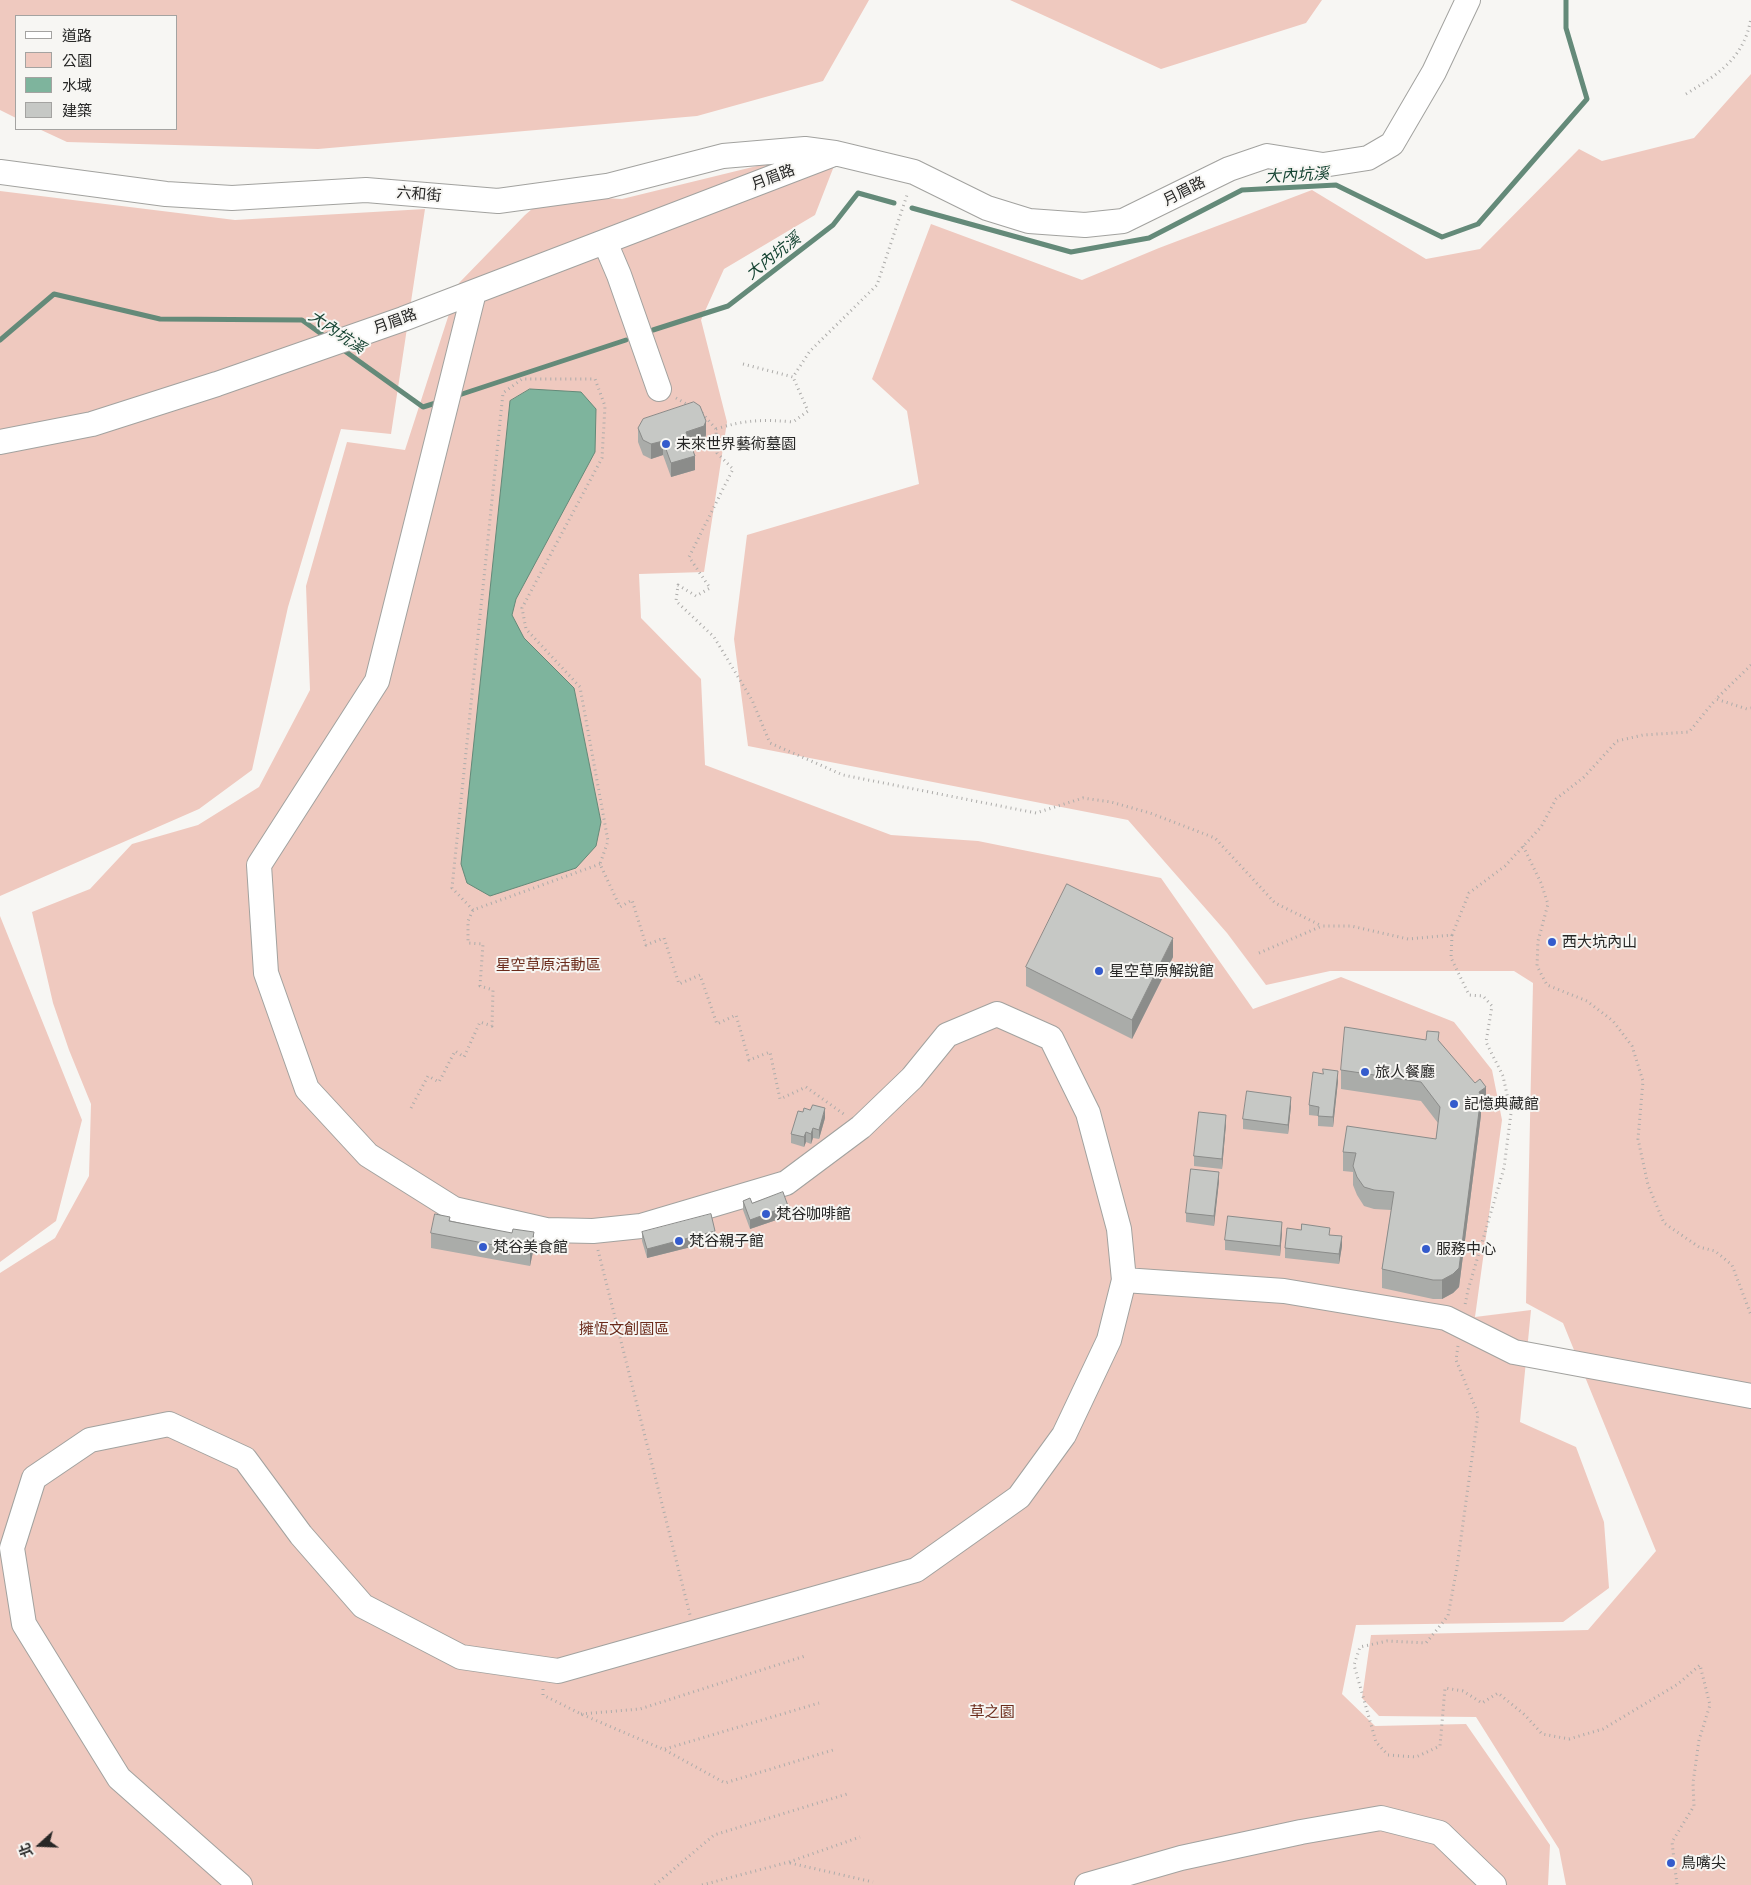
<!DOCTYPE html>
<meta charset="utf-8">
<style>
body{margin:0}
#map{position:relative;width:1751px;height:1885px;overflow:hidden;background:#f7f6f3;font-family:Commissioner,"Noto Sans TC",sans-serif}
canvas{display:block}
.legend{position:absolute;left:15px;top:15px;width:162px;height:115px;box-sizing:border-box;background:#f7f6f3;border:1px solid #a4a3a1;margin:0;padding:6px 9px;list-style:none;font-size:15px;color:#272726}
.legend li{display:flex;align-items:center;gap:10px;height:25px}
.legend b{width:25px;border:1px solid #a4a3a1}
.north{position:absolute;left:15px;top:1820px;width:50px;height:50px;-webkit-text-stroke:4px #f7f6f3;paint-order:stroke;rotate:250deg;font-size:14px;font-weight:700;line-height:20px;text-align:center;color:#272726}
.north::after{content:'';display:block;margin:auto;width:18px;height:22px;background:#272726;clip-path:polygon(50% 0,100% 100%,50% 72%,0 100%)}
</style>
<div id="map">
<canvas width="1751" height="1885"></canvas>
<ul class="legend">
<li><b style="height:6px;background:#fff"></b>道路</li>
<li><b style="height:14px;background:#efc9bf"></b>公園</li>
<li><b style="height:14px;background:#7eb49d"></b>水域</li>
<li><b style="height:14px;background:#c6c8c5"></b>建築</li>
</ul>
<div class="north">北</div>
</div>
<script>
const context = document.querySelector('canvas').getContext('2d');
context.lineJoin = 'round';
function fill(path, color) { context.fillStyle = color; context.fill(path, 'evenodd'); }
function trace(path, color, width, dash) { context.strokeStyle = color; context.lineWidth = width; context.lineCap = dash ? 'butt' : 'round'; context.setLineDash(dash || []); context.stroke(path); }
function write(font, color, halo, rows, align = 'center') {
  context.font = font + ' Commissioner,"Noto Sans TC",sans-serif'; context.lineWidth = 4; context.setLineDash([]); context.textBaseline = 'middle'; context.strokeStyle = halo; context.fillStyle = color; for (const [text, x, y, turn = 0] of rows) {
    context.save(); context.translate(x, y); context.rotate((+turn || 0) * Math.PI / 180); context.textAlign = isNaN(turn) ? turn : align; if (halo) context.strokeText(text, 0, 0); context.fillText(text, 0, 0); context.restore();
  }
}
const green = new Path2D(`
 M0,0H869L823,81L697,116L318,149L67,142L39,129H176V16H16V118L0,110Z
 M1010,0H1322L1306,23L1161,69Z
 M1751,74V1885H1566L1559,1849L1476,1717L1379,1716L1362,1698L1371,1635L1588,1630L1656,1551L1563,1323L1526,1303L1533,983L1514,971H1330L1266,985L1227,933L1128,820L748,746L734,639L747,535L919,484L907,411L872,379L931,224L1082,280L1159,248L1312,190L1426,259L1480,249L1579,149L1602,161L1694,138Z
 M765,164L834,166L815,215L724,269L701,320L727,422L704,572L639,574L641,618L701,679L705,765L891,835L978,841L1161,878L1253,1009L1341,977L1454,1022L1492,1070L1502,1120L1475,1317L1531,1310L1520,1422L1576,1447L1604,1522L1609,1588L1563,1622L1356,1625L1342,1694L1375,1726L1466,1724L1550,1845L1548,1885H0V1273L55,1238L89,1176L91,1104L69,1050L53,1003L32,912L90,889L132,844L198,825L259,787L310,690L306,586L347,442L405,450L459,283L525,215L546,197H583L622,199Z
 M0,191L235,220L425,209L391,434L341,429L288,607L252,770L199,809L0,896Z
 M0,916L82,1120L56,1221L0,1262Z`);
const water = new Path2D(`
 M530,389L581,392L596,409L595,452L516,599L512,615L524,638L574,688L601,822L596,846L576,868L490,896L467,883L461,864L510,401Z`);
const stream = new Path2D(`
 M912,208L1071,252L1149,238L1242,190L1336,185L1442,237L1478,224L1587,99L1566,28V0
 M653,330L728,306L833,225L858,193L894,203
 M0,340L54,294L160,319L302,320L327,338
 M342,349L423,407L439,402
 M456,396L626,340`);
const path = new Path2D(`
 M1686,94C1718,74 1744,59 1751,18
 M743,364L793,377L810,351L877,285L908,192
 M676,398L690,406
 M702,413L716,429L717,453L733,469L689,557L710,588L696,596L678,585L676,601L714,637L752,700L770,743L843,775L1036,813L1083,798L1111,802L1150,813L1215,838L1275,903L1322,926
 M716,429C744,420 764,419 793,422L808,411L793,377
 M1751,665L1716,699L1747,709L1751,708
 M1523,846L1541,883L1548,904L1538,941L1537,966L1547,985L1587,1001L1613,1021L1632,1046L1643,1081L1638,1139L1648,1185L1664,1223L1699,1247L1715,1251L1732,1265L1751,1315
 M600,864L473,910L452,888L503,393L522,379H595L605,406L602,458L522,608L526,629L580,687L608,841L600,864L620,907L632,900L646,945L664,938L679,984L700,975L717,1024L736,1015L749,1060L770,1052L780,1099L806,1087L845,1115
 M1452,935L1451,958L1469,995L1483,996L1492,1006L1486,1042L1503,1076L1511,1113L1504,1168L1468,1290L1465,1305
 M1259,953L1322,926H1351L1408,939L1452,935L1469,893L1505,866L1541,827L1556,799L1584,777L1617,741L1643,735L1689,732L1716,699
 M411,1108L428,1076L439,1082L455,1051L464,1057L480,1022L492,1026L493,990L480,986L483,944L468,943V921L473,910
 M598,1250L690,1615
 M1458,1346L1456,1360L1478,1414L1457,1567L1448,1616L1426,1643L1387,1641L1360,1647L1354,1665L1376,1742L1388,1755L1416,1757L1440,1746L1445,1688L1463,1691L1482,1703L1498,1693L1525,1715L1542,1734L1569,1739L1603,1729L1678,1684L1700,1665L1710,1705L1699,1740L1693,1783L1694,1806L1672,1842L1677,1885
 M543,1689V1695L581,1714L665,1750L725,1783L833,1750
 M581,1714L640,1709L805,1656
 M665,1749L819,1703
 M790,1863L873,1882
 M655,1885L714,1835L847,1794
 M702,1885L789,1862L860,1837`);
const minor = new Path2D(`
 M0,172L166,194L232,198L366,190L498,201L607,186L723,156L805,149L835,153L914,172L987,208L1029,221L1085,225L1123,221L1229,169L1267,156L1323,165L1368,158L1392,144L1434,72L1468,0
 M605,242L619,275L659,389
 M0,442L92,424L217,384L403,319L831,155
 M1124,1280L1284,1291L1446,1318L1514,1352L1751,1396
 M240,1885L119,1778L24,1624L12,1548L34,1478L90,1440L169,1424L245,1459L301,1535L363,1606L461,1657L558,1671L916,1570L1019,1497L1064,1435L1109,1340L1124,1280L1119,1229L1088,1113L1051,1038L997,1014L947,1035L912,1078L861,1127L786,1183L641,1226L593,1231L546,1230L454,1209L368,1155L307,1089L266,973L259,865L377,681L474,292
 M1087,1885L1181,1858L1301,1832L1381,1818L1440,1833L1494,1885`);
const wall = new Path2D(`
 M638,428L706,435L704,440L691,445L695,470L671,477L663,455L651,459L643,455L638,442Z
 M1173,957L1132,1039L1026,986V967Z
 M1426,1040L1439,1041L1486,1106L1481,1110V1115L1459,1287L1453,1293L1442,1299H1433L1382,1288V1269L1391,1210L1374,1209L1364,1206L1357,1195L1353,1185V1172L1343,1171V1152L1436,1139L1438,1123L1421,1101L1341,1089V1070Z
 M1338,1081L1333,1127L1318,1126V1116L1309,1115V1105Z
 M1291,1106L1288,1134L1243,1129V1119Z
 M803,1112L825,1118L819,1139L813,1138L811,1144L806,1142L804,1147L791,1143V1134Z
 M1226,1124L1222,1169L1194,1166V1156Z
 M1219,1181L1214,1226L1186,1222V1213Z
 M743,1201L752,1203L788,1216L750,1229L743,1210Z
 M450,1221L534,1247L530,1266L431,1248V1233Z
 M642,1232L715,1241L647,1258L642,1241Z
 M1282,1232L1280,1256L1225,1250V1240Z
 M1330,1235L1342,1246L1339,1264L1285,1258V1248Z`);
const shadedWall = new Path2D(`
 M706,421V435L704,440L686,447V432Z
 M663,441V455L651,459V444Z
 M695,456V470L671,477V463Z
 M1173,938V957L1132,1039V1020Z
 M1338,1071V1081L1333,1127V1117Z
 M1486,1087V1106L1481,1110V1115L1459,1287L1453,1293L1442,1299V1280L1479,1092Z
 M1291,1097V1106L1288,1134V1125Z
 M825,1108V1118L819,1139V1130Z
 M1226,1115V1124L1222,1169V1159Z
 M813,1128V1138L811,1144V1134Z
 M806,1132V1142L804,1147V1137Z
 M1219,1172V1181L1214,1226V1216Z
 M788,1206V1216L750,1229V1220Z
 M1282,1222V1232L1280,1256V1246Z
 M715,1231V1241L647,1258V1249Z
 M534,1232V1247L530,1266V1252Z
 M1342,1236V1246L1339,1264V1254Z`);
const building = new Path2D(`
 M694,402L700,406L706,421L704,426L686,432L695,456L671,463L663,441L651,444L643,440L638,428L643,419Z
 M1067,884L1173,938L1132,1020L1026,967Z
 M1345,1027L1426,1040L1427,1031L1439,1032L1438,1040L1475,1083L1480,1079L1486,1087L1479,1092L1481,1096L1459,1268L1453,1274L1442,1280H1433L1382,1269L1394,1192L1374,1190L1364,1187L1357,1177L1353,1166L1356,1153L1343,1152L1347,1126L1436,1139L1440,1107L1421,1082L1341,1070Z
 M1323,1069L1338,1071L1333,1117L1318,1116L1319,1107L1309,1105L1313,1072L1323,1074Z
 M1247,1091L1291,1097L1288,1125L1243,1119Z
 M813,1105L825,1108L819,1130L813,1128L811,1134L806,1132L804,1137L791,1134L798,1111L803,1112L804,1108L810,1110Z
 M1199,1112L1226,1115L1222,1159L1194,1156Z
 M1191,1169L1219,1172L1214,1216L1186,1213Z
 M783,1192L788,1206L750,1220L743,1201L750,1198L752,1203Z
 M435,1214L450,1217L449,1221L512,1233L513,1229L534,1232L530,1252L431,1233Z
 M711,1214L715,1231L647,1249L642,1232Z
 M1228,1216L1282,1222L1280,1246L1225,1240Z
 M1302,1224L1330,1228L1329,1235L1342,1236L1339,1254L1285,1248L1287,1228L1301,1230Z`);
const markers = [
 [666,444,5,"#345bcc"],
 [1552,942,5,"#345bcc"],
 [1099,971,5,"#345bcc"],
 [1365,1072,5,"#345bcc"],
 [1454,1104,5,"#345bcc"],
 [766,1214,5,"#345bcc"],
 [679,1241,5,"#345bcc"],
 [483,1247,5,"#345bcc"],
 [1426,1249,5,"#345bcc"],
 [1671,1863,5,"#345bcc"]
];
const streetNames = [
 ["月眉路",773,177,-21],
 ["月眉路",1184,191,-27],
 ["六和街",419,194,5],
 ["月眉路",395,321,-20]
];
const poiNames = [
 ["未來世界藝術墓園",676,444],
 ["西大坑內山",1562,942],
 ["星空草原解說館",1109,971],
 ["旅人餐廳",1375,1072],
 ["記憶典藏館",1464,1104],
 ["梵谷咖啡館",776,1214],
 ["梵谷親子館",689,1241],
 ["梵谷美食館",493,1247],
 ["服務中心",1436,1249],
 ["鳥嘴尖",1681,1863]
];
const parkNames = [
 ["星空草原活動區",548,965],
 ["擁恆文創園區",624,1329],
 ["草之園",992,1712]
];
const waterNames = [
 ["大內坑溪",1297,175,-3],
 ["大內坑溪",773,256,-38],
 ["大內坑溪",337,332,34]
];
fill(green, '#efc9bf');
fill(water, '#7eb49d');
trace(water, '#648a79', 1);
trace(stream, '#648a79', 5);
trace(minor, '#a2a29f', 26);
trace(path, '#adacaa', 3, [1, 4]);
trace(minor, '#fff', 24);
fill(wall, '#aaaca9');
fill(shadedWall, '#8b8c8a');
fill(building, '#c6c8c5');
trace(building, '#8b8c8a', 1);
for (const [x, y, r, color] of markers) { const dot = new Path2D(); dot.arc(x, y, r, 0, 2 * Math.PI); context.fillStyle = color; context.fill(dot); trace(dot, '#f7f6f3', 2); }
write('15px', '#272726', '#f7f6f3', streetNames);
write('15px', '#272726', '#f7f6f3', poiNames, 'left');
write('15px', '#6b2b1b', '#f7f6f3', parkNames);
write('italic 16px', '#174534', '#f7f6f3', waterNames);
</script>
